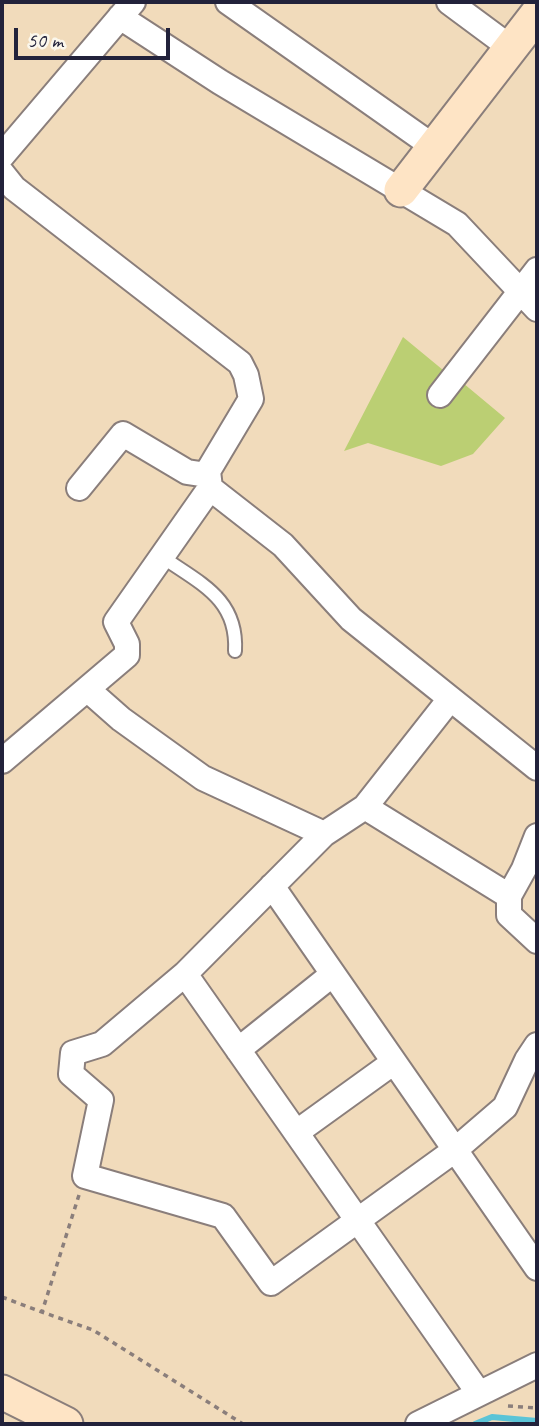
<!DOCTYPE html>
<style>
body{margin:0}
#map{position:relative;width:539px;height:1426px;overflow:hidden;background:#f1dbbb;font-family:Caveat,sans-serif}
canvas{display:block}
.frame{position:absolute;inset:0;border:4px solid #22223b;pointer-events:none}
.scale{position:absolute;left:14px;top:28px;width:156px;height:32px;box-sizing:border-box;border:4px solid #22223b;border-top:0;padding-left:9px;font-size:21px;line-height:24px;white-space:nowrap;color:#22223b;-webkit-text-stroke:5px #fbf7ec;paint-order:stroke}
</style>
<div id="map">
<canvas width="539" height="1426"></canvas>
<div class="frame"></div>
<div class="scale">50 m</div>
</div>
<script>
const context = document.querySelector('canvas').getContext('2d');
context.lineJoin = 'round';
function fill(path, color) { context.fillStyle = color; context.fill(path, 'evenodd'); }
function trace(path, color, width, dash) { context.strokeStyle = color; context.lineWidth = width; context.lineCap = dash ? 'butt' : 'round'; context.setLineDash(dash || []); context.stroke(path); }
const green = new Path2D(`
 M403,337L443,370L431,388L463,383L505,418L473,454L441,466L368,443L344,451Z`);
const stream = new Path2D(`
 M475,1424L492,1417L537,1421`);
const path = new Path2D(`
 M79,1195L42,1312L93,1330L243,1424
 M2,1297L42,1312
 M508,1406L537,1408`);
const lane = new Path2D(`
 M161,556C199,583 238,598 235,651`);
const street = new Path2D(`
 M228,2L434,147
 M449,2L511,48
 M120,17L220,82L457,224L537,309
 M2,156L133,2
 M2,173L14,188L240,363L246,375L251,399L208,471L210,488L283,545L351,619L537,768
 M440,395L537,270
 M79,488L123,434L187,472L207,475
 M87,689L127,655V644L116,622L210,488
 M450,699L365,807L324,834L185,974L102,1044L73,1053L71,1074L101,1100L85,1176L223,1216L271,1283L455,1150L505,1107L527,1060L537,1045
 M2,761L87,689L121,719L203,778L324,834
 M365,807L509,896V915L537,941
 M272,886L537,1268
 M509,896L524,869L537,836
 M185,974L478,1392
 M238,1050L333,974
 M297,1132L394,1062
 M418,1424L537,1365`);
const secondary = new Path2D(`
 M401,190L537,14
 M2,1392L66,1424`);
fill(green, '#bbcf73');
trace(stream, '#5bc4d7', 6);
trace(lane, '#8a7e7b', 16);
trace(street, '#8a7e7b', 28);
trace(secondary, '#8a7e7b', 37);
trace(path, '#8a7e7b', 3.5, [5, 5]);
trace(lane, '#fff', 12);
trace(street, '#fff', 24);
trace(secondary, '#fee4c5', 33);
</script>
